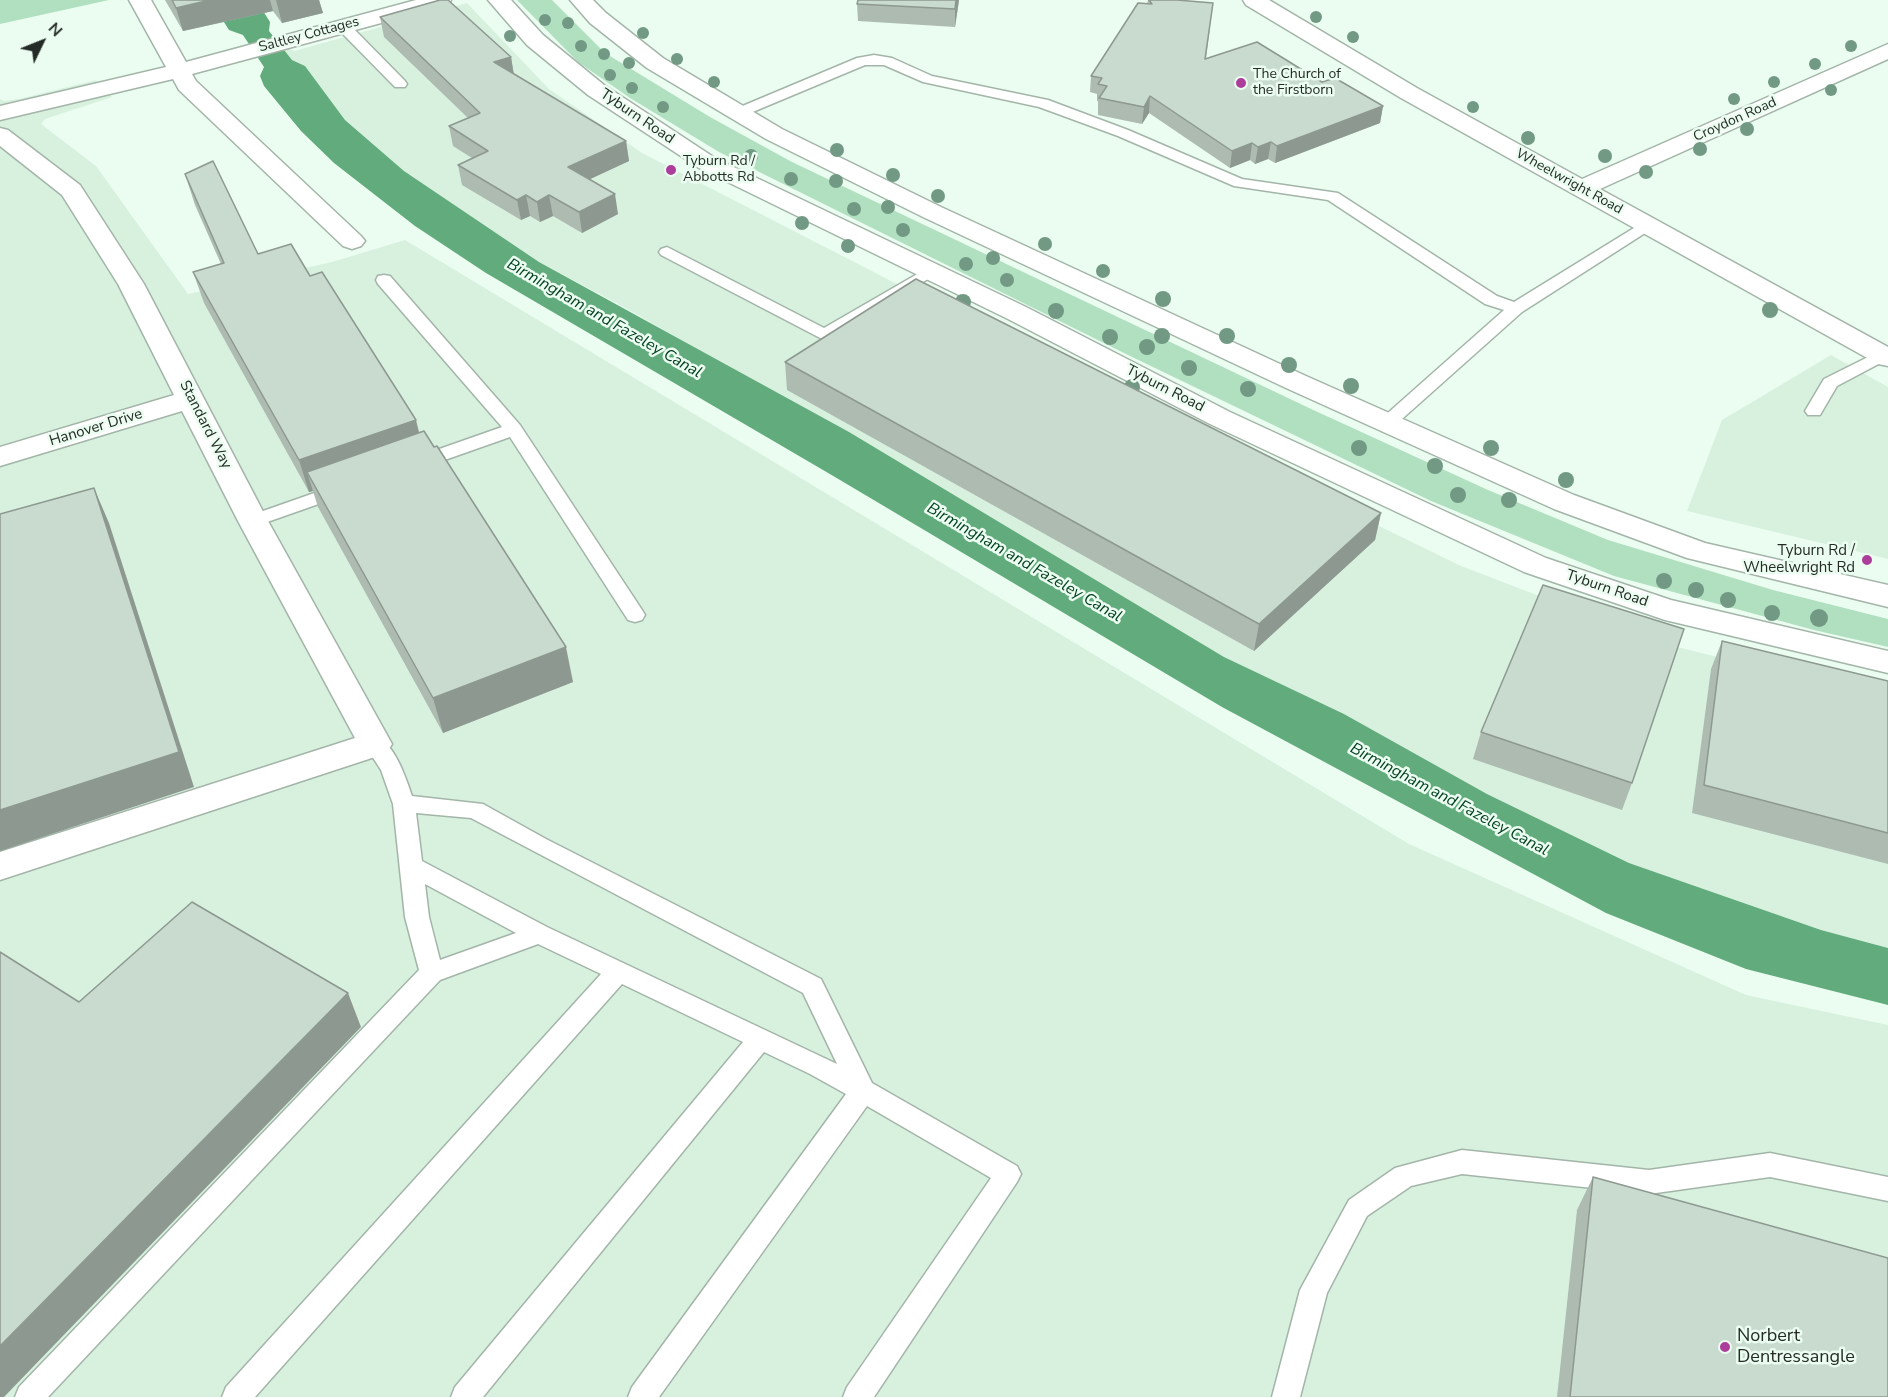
<!DOCTYPE html>
<style>
body{margin:0}
#map{position:relative;width:1888px;height:1397px;overflow:hidden;background:#ebfdf0;font-family:"Nunito Sans",sans-serif}
canvas{display:block}
.north{position:absolute;left:12px;top:12px;width:60px;height:60px;-webkit-text-stroke:4px #ebfdf0;paint-order:stroke;rotate:47deg;font-size:16px;font-weight:700;line-height:24px;text-align:center;color:#242b26}
.north::after{content:'';display:block;margin:auto;width:21px;height:27px;background:#242b26;clip-path:polygon(50% 0,100% 100%,50% 72%,0 100%)}
</style>
<div id="map">
<canvas width="1888" height="1397"></canvas>
<div class="north">N</div>
</div>
<script>
const context = document.querySelector('canvas').getContext('2d');
context.lineJoin = 'round';
function fill(path, color) { context.fillStyle = color; context.fill(path, 'evenodd'); }
function trace(path, color, width, dash) { context.strokeStyle = color; context.lineWidth = width; context.lineCap = dash ? 'butt' : 'round'; context.setLineDash(dash || []); context.stroke(path); }
function write(font, color, halo, rows, align = 'center') {
  context.font = font + ' "Nunito Sans",sans-serif'; context.lineWidth = 5; context.setLineDash([]); context.textBaseline = 'middle'; context.strokeStyle = halo; context.fillStyle = color; for (const [text, x, y, turn = 0] of rows) {
    context.save(); context.translate(x, y); context.rotate((+turn || 0) * Math.PI / 180); context.textAlign = isNaN(turn) ? turn : align; if (halo) context.strokeText(text, 0, 0); context.fillText(text, 0, 0); context.restore();
  }
}
const built = new Path2D(`
 M467,3L549,89L642,153L1164,421L1461,566L1665,644L1888,699V948L1821,930L1629,863L1487,794L1344,714L1224,657L969,505L622,306L539,262L404,171L345,120L305,66L292,60L278,43L294,51Z
 M96,80L112,97L45,119L41,124L96,166L188,294L332,262L405,240L1409,844L1746,995L1888,1025V1397H0V99L4,101L19,99Z
 M1831,355L1888,387V559L1687,511L1722,420Z`);
const green = new Path2D(`
 M0,0H109L0,24Z
 M517,0H552L605,53L710,117L792,162L1309,408L1488,490L1608,540L1773,590L1888,619V647L1814,630L1614,576L1431,501L1128,355L719,152L630,98L578,62Z`);
const water = new Path2D(`
 M210,0H256L270,22L269,31L292,60L305,66L345,120L404,171L539,262L849,432L1224,657L1344,714L1487,794L1629,863L1821,930L1888,948V1005L1746,969L1606,913L1222,707L835,477L486,273L415,226L334,163L301,131L264,86L260,76L264,67L243,35L229,30Z`);
const service = new Path2D(`
 M343,22L348,23L405,81L407,84L405,87H395L338,29L336,26L338,23Z
 M874,55L892,58L932,76L1048,100L1128,130L1242,179L1338,193L1497,296L1514,302L1642,223L1648,221L1656,226L1522,312L1393,427H1381L1378,423L1381,419L1504,310L1485,304L1328,200L1234,186L1118,136L1039,107L923,82L884,65H865L743,116L738,117L731,113L733,110L857,58Z
 M667,247L824,328L926,269L932,267L940,272L824,340L661,255L659,252L661,249Z
 M384,275L390,276L520,425L642,610L645,615L642,620L635,622L628,620L510,437L422,468H408L406,464L408,460L502,427L378,284L376,280L378,276Z
 M1882,350L1888,351V359L1837,386L1820,415H1808L1805,411L1824,379Z
 M340,484L347,486L349,490L347,494L253,527L246,525L243,521L246,517Z
 M375,736C394,742 406,778 412,796L483,804L546,839L821,979L872,1083L1017,1166L1021,1174L1017,1182L874,1397H843L847,1387L991,1178L867,1106L659,1397H628L632,1387L846,1094L810,1074L764,1052L483,1397H451L455,1387L743,1042L622,984L255,1397H222L226,1387L601,974L538,944L440,980L48,1397H15L19,1387L419,970L405,917L393,804L381,770L364,744L367,738ZM416,813L471,818L803,993L837,1064L547,927L422,861ZM425,884L516,933L440,960L429,917Z
 M1462,1150L1649,1170L1770,1153L1888,1177V1201L1770,1177L1649,1194L1462,1174L1411,1186L1367,1216L1327,1293L1300,1397H1272L1300,1290L1349,1200L1395,1168Z`);
const minor = new Path2D(`
 M129,0H151L186,62L416,0H451L448,5L192,74L196,81L361,236L365,241L361,246L352,249L343,246L179,90L173,79L0,120V106L166,67Z
 M1243,0H1269L1417,88L1582,179L1888,44V59L1600,189L1888,347V366L1878,364L1401,98L1246,5Z
 M0,128L8,130L80,185L144,284L268,521L392,744L387,753L0,880V852L355,738L238,521L182,411L0,466V447L174,395L118,284L62,195L0,146Z`);
const trunk = new Path2D(`
 M488,0H511L543,35L604,85L715,158L1026,307L1230,412L1546,558L1671,600L1888,651V673L1665,620L1524,572L1210,424L1008,319L699,168L588,95L527,45Z
 M570,0H593L606,13L663,58L782,129L941,207L1306,376L1574,495L1705,543L1888,585V607L1687,558L1554,509L1286,388L923,217L766,139L647,68L590,23Z`);
const trees = [
 [1316,17,6],
 [545,20,6],
 [568,23,6],
 [643,33,6],
 [510,36,6],
 [1353,37,6],
 [581,46,6],
 [1851,46,6],
 [604,54,6],
 [677,59,6],
 [629,63,6],
 [1815,64,6],
 [610,75,6],
 [714,82,6],
 [1774,82,6],
 [632,88,6],
 [1831,90,6],
 [1734,99,6],
 [663,107,6],
 [1473,107,6],
 [1747,129,7],
 [1528,138,7],
 [1700,149,7],
 [837,150,7],
 [751,156,7],
 [1605,156,7],
 [1646,172,7],
 [893,175,7],
 [791,179,7],
 [836,181,7],
 [938,196,7],
 [888,207,7],
 [854,209,7],
 [802,223,7],
 [903,230,7],
 [1045,244,7],
 [848,246,7],
 [993,258,7],
 [966,264,7],
 [1103,271,7],
 [1007,280,7],
 [1163,299,8],
 [963,302,8],
 [1770,310,8],
 [1056,311,8],
 [1162,336,8],
 [1227,336,8],
 [1110,337,8],
 [1147,347,8],
 [1289,365,8],
 [1189,368,8],
 [1351,386,8],
 [1132,387,8],
 [1248,389,8],
 [1359,448,8],
 [1491,448,8],
 [1435,466,8],
 [1566,480,8],
 [1458,495,8],
 [1509,500,8],
 [1664,581,8],
 [1696,590,8],
 [1728,600,8],
 [1772,613,8],
 [1819,618,9]
];
const wall = new Path2D(`
 M165,0H319L323,13L282,23L273,11L183,31Z
 M858,0H959L955,27L858,21L857,4Z
 M1148,0H1177L1213,3L1206,59L1322,82L1383,106L1380,123L1275,163L1268,159L1255,164L1250,160L1230,168L1149,113L1142,124L1098,115V101H1097V94L1090,92L1091,76L1147,4Z
 M380,17L511,57L514,74L626,141L629,161L590,179L618,214L582,233L553,216L540,222L530,216L521,220L462,185L458,165L472,158L453,146L449,126L468,118L384,37Z
 M185,174L258,254L310,276L419,433L573,682L443,733L318,507L313,491L309,492L204,303L193,272L221,264L195,205Z
 M785,362L1381,513L1375,540L1254,651L787,390Z
 M1722,641L1888,681V864L1692,813L1711,669Z
 M1481,732L1632,783L1622,810L1473,759Z
 M1593,1177L1888,1397H1557L1577,1210Z`);
const shadedWall = new Path2D(`
 M210,0H270L273,11L183,31L176,8Z
 M276,0H319L323,13L282,23Z
 M956,0H959L955,27V9Z
 M511,57L514,77L494,62Z
 M1150,96L1149,113L1142,124L1144,107Z
 M1383,106L1380,123L1275,163L1277,146Z
 M626,141L629,161L571,188L568,167Z
 M1271,142L1268,159L1255,164L1258,147Z
 M1252,143L1250,160L1230,168L1232,151Z
 M615,194L618,214L582,233L579,212Z
 M526,195L530,216L521,220L517,200Z
 M549,195L553,216L540,222L537,202Z
 M416,420L424,452L307,472L313,491L309,492L299,460Z
 M94,488L109,523L194,787L0,851V810Z
 M1381,513L1375,540L1254,651L1259,624Z
 M566,647L573,682L443,733L433,698Z
 M348,993L361,1027L4,1397H0V1346Z`);
const building = new Path2D(`
 M172,0H210L176,8Z
 M440,0H448L511,57L494,62L626,141L568,167L615,194L579,212L549,195L537,202L526,195L517,200L458,165L488,151L449,126L480,113L380,17Z
 M858,0H956L955,9L857,4Z
 M1149,0H1177L1213,3L1205,59L1257,42L1322,82L1335,78L1383,106L1277,146L1271,142L1258,147L1252,143L1232,151L1150,96L1144,107L1099,98L1107,86L1098,84L1102,78L1091,76L1138,3L1152,4Z
 M213,161L258,254L291,244L310,276L322,272L416,420L299,460L193,272L224,263L185,174Z
 M916,279L1381,513L1259,624L785,362Z
 M424,431L434,447L437,446L566,647L433,698L307,472Z
 M94,488L179,752L0,810V514Z
 M1543,585L1684,629L1632,783L1481,732Z
 M1722,641L1888,681V833L1704,785Z
 M192,902L348,993L0,1346V952L79,1002Z
 M1593,1177L1888,1258V1397H1570Z`);
const markers = [
 [1241,83,6,"#ac3d9a"],
 [671,170,6,"#ac3d9a"],
 [1867,560,6,"#ac3d9a"],
 [1725,1347,6,"#ac3d9a"]
];
const farStreetnames = [
 ["Saltley Cottages",309,35,-15],
 ["Croydon Road",1735,120,-24],
 ["Wheelwright Road",1569,182,29]
];
const farPoinames = [
 ["The Church of",1253,75],
 ["the Firstborn",1253,91],
 ["Tyburn Rd /",683,162],
 ["Abbotts Rd",683,178]
];
const streetNames = [
 ["Tyburn Road",637,117,34],
 ["Tyburn Road",1165,389,27],
 ["Standard Way",205,425,63],
 ["Hanover Drive",96,428,-17],
 ["Tyburn Road",1607,589,19]
];
const poiNames = [
 ["Tyburn Rd /",1855,551],
 ["Wheelwright Rd",1855,568]
];
const waterNames = [
 ["Birmingham and Fazeley Canal",604,319,30],
 ["Birmingham and Fazeley Canal",1024,563,30],
 ["Birmingham and Fazeley Canal",1449,800,28]
];
const nearPoinames = [
 ["Norbert",1737,1337],
 ["Dentressangle",1737,1358]
];
fill(built, '#d8f1df');
fill(green, '#b1e0c0');
fill(water, '#62ab7c');
trace(service, '#a3b5a8', 3);
trace(minor, '#a3b5a8', 3);
trace(trunk, '#a3b5a8', 3);
fill(service, '#fff');
fill(minor, '#fff');
fill(trunk, '#fff');
context.fillStyle = '#719983';
for (const [x, y, r] of trees) { context.beginPath(); context.arc(x, y, r, 0, 2 * Math.PI); context.fill(); }
fill(wall, '#adbbb1');
fill(shadedWall, '#8d9990');
fill(building, '#c9dace');
trace(building, '#8d9990', 1.5);
for (const [x, y, r, color] of markers) { const dot = new Path2D(); dot.arc(x, y, r, 0, 2 * Math.PI); context.fillStyle = color; context.fill(dot); trace(dot, '#ebfdf0', 2); }
write('14px', '#242b26', '#ebfdf0', farStreetnames);
write('14px', '#242b26', '#ebfdf0', farPoinames, 'left');
write('15px', '#242b26', '#ebfdf0', streetNames);
write('15px', '#242b26', '#ebfdf0', poiNames, 'right');
write('italic 16px', '#003d1e', '#ebfdf0', waterNames);
write('18px', '#242b26', '#ebfdf0', nearPoinames, 'left');
</script>
